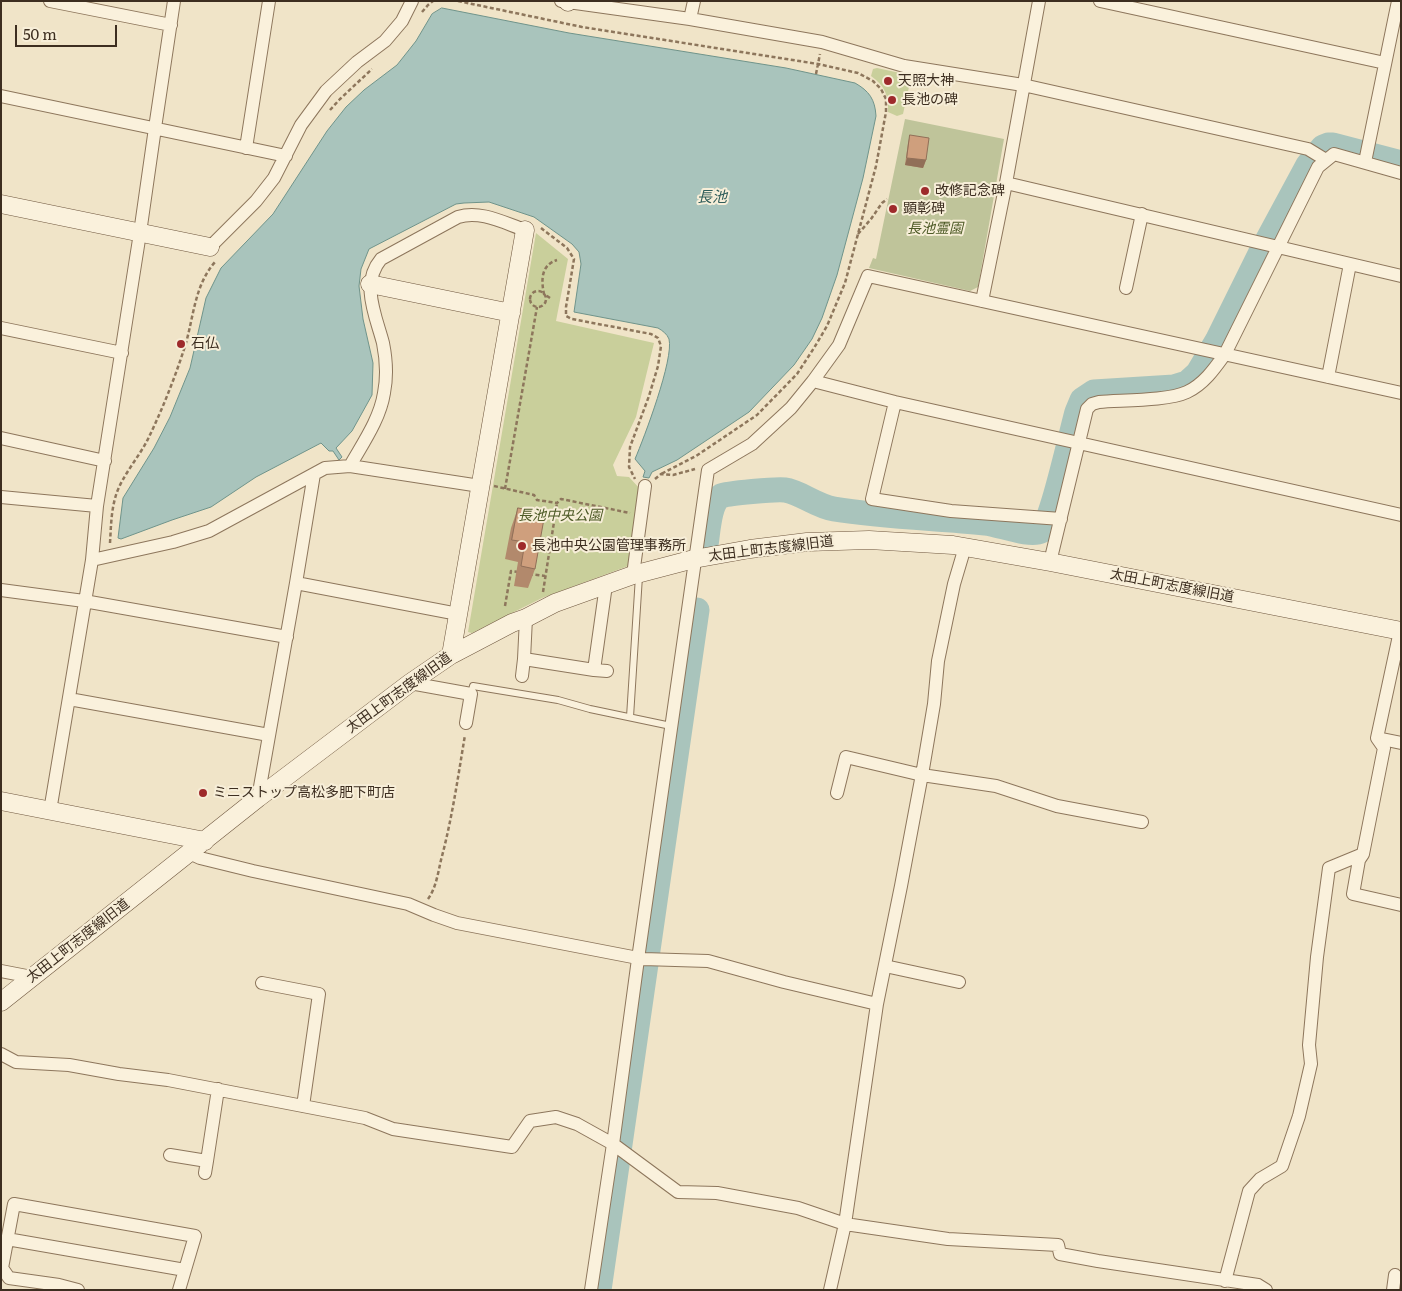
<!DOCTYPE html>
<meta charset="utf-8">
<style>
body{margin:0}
#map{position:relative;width:1402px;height:1291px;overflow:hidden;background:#f0e4c8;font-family:Literata,serif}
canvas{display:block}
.frame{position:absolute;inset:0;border:2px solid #3d2e20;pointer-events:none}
.scale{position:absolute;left:15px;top:25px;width:102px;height:22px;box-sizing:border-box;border:2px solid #3d2e20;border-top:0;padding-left:6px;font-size:15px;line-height:18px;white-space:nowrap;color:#3d2e20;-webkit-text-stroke:4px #f7eed8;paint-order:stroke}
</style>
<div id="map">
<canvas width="1402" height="1291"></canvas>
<div class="frame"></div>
<div class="scale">50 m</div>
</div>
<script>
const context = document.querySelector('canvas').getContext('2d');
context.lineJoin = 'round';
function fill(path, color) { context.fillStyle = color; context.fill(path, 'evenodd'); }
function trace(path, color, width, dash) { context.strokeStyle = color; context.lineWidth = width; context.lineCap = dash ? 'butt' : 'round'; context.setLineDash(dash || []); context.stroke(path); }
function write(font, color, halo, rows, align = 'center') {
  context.font = font + ' Literata,"Noto Sans JP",serif'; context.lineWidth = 4; context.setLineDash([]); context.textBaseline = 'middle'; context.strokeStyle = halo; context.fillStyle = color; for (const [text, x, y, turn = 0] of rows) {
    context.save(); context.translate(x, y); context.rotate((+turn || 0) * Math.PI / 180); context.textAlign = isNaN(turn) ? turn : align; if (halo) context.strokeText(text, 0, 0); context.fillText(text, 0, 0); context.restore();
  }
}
const green = new Path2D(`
 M877,68L900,73L909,87L903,114L897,116L888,112C889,96 885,86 871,76L873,69Z
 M536,233L568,259L556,321L654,343L636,417L613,465L617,476L629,477L641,490L631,565L542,598L472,633L468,632Z`);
const cemetery = new Path2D(`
 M905,119L1004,139L978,287L970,291L869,268L873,258L876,259Z`);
const water = new Path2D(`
 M442,8L569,33L786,68L855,83C869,91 875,99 876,116L863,178L837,275L822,318L812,339L794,365L749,412L677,460L652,472L649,478L643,477L645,471L635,459C644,438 674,359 669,339C667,334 663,331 658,328L574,312L581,264L579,252L572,244L534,217L489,202L464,203L456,204L369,249L361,269L359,286L363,319L373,363L372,395L352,431L336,448L342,457L339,460L333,451H329L321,443L256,477L211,507L172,520L121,539L118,538L123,498L154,448L170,417L190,368L206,298L221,268L273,214L327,131L346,107L364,90L397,65L416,41L432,14Z`);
const river = new Path2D(`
 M706,545C708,533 709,503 721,496C728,493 776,489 785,490C800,492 816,506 834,509C884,517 935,518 985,523C998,524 1030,537 1041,531C1051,525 1072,429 1077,412L1082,400L1094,392L1174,387L1187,383L1198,373L1217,341L1260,254L1308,165L1323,147L1328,145H1333L1401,163
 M599,1290L697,610`);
const path = new Path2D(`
 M458,1L582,27L818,64L858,73L873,81L881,89L886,99V112L876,166L845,283L827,326L814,348L797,374L757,415L696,456L661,474
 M422,12L428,5L433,1
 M816,74L820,54
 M330,110L340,99L372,69
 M541,228L567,248L574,259L566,307V316L572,319L651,334L658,338L661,346L658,366L649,396L630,447L629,467L635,479
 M858,234L871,219L882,203L887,199
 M530 299a8 8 0 1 1 16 0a8 8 0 1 1-16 0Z
 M550,298L544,294C541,280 541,265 557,260
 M655,479L661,474L673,475L695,469
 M494,486L534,495L537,500L557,503L561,499L630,513
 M505,489L537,307
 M110,543C111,527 111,511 116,495C122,476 139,457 148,439C163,408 176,375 186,343C194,314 195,285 215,262
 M529,574L545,576
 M543,592L557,503
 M505,606L511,571L519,572
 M428,899C436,888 438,873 441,860C452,819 458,777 465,735`);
const lane = new Path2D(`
 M471,694L473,686L558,700L590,709L671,726
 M630,717L639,576`);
const street = new Path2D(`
 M50,1L171,25
 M561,1L690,19L822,42L904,66L1023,85L1308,149L1326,160
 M1100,1L1385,63
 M690,19L694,1
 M1,96L286,156
 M246,148L269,1
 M1365,162L1398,1
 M1006,183L1401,276
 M210,247L256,201L274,178L301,125L326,91L357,62L385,41L402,21L412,1
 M1126,288L1142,214
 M982,301L1006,183L1039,1
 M1,328L122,353
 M1328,377L1350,264
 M813,381L895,402L1401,515
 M895,402L872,499L951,511L1061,519
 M1,438L105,461
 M350,466C363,443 380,419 384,393C387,378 386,358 383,343C376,316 360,284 381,259L458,217C481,210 504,223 525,230
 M1,497L97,506
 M92,560L173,542L209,531L325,468L350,466L480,486
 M1050,562L1087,409L1092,404L1099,402C1122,400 1168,401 1187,392C1204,384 1215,368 1225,354L1318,167L1334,154L1401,173
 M633,575L645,486
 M296,583L458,614
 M1,590L84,601L287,637
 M526,618L524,659L594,670L606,585
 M594,670L607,671
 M522,676L524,659
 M410,683L471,694L466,723
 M69,699L269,735
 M1377,738L1401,743
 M837,793L846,757L922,775L996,786L1057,806L1142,822
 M258,798L296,583L314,474
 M50,811L92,560L97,506L140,233L155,128L174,1
 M189,853L200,858L253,871L408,904L434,915L457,923L643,959L708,961L784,982L877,1004
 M1363,854L1359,860L1353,894L1401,905
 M885,966L959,982
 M1,971L32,977
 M262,983L319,994L303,1106
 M1,1054L16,1062L69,1065L119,1074L168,1080L365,1118L393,1129L512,1147L530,1121L556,1117L577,1124L613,1144L678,1192L717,1193L798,1208L845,1224L948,1239L1058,1245L1060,1254L1098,1261L1258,1285L1266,1290
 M170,1155L207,1161L218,1089
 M205,1173L207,1161
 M7,1239L185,1270
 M1225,1281L1249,1191L1260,1179L1282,1166L1299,1116L1311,1064L1309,1045L1317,957L1329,868L1363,854L1384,748L1377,738L1400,631
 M78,1290L59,1285L9,1278L2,1268L14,1204L195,1236L179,1290
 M591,1290L613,1144L638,959L708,470L752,444L791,408L813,381L839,345L868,276L1401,393
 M830,1290L845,1224L877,1004L901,886L923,769L934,704L938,661L954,584L965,547
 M1393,1290L1395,1275`);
const secondary = new Path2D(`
 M568,2V1
 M1,204L210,247
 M370,284L511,313
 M451,655L525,230
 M1,801L205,841
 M1,1002L258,798L410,683L451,655L512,623L526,618L555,603L633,575L694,559L750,549L807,542L869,540L953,545L1050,562L1401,631`);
const wall = new Path2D(`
 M910,135L926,160L923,168L905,165L908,143Z
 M518,508L535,569L528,588L514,586L518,562L505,559L511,528Z`);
const shadedWall = new Path2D(`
 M907,158L926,160L923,168L905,165Z`);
const building = new Path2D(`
 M910,135L929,138L926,160L907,158Z
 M518,508L545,513L535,569L521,566L525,542L512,540Z`);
const markers = [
 [888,81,5,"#9e2a2b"],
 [892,100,5,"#9e2a2b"],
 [925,191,5,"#9e2a2b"],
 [893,209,5,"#9e2a2b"],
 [181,344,5,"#9e2a2b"],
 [522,546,5,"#9e2a2b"],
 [203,793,5,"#9e2a2b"]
];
const poiNames = [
 ["天照大神",898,81],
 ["長池の碑",902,100],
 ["改修記念碑",935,191],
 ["顕彰碑",903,209],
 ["石仏",191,344],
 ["長池中央公園管理事務所",532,546],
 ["ミニストップ高松多肥下町店",213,793]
];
const parkNames = [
 ["長池霊園",935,229],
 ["長池中央公園",560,516]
];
const streetNames = [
 ["太田上町志度線旧道",771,549,-7],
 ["太田上町志度線旧道",1172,586,11],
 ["太田上町志度線旧道",399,693,-36],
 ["太田上町志度線旧道",78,941,-38]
];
const waterNames = [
 ["長池",712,198]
];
fill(green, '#c9cf9b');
fill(cemetery, '#bfc49a');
fill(water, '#a9c4bc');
trace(water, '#6f938a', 1);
trace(river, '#a9c4bc', 25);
trace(lane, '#8d765c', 8);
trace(street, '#8d765c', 14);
trace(secondary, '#6f573f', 19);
trace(path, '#8d765c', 2.5, [4, 2.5]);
trace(lane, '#faf1dc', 6);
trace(street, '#faf1dc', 12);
trace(secondary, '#faf1dc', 18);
fill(wall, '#b2896c');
fill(shadedWall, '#916f58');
fill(building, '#cf9f7d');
trace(building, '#916f58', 1);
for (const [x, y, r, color] of markers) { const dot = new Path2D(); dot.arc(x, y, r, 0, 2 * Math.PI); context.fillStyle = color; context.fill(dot); trace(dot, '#f7eed8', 2); }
write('14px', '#3d2e20', '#f7eed8', poiNames, 'left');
write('italic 14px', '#4d5a26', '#f7eed8', parkNames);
write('14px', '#3d2e20', '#f7eed8', streetNames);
write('italic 15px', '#2f5d5a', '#f7eed8', waterNames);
</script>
